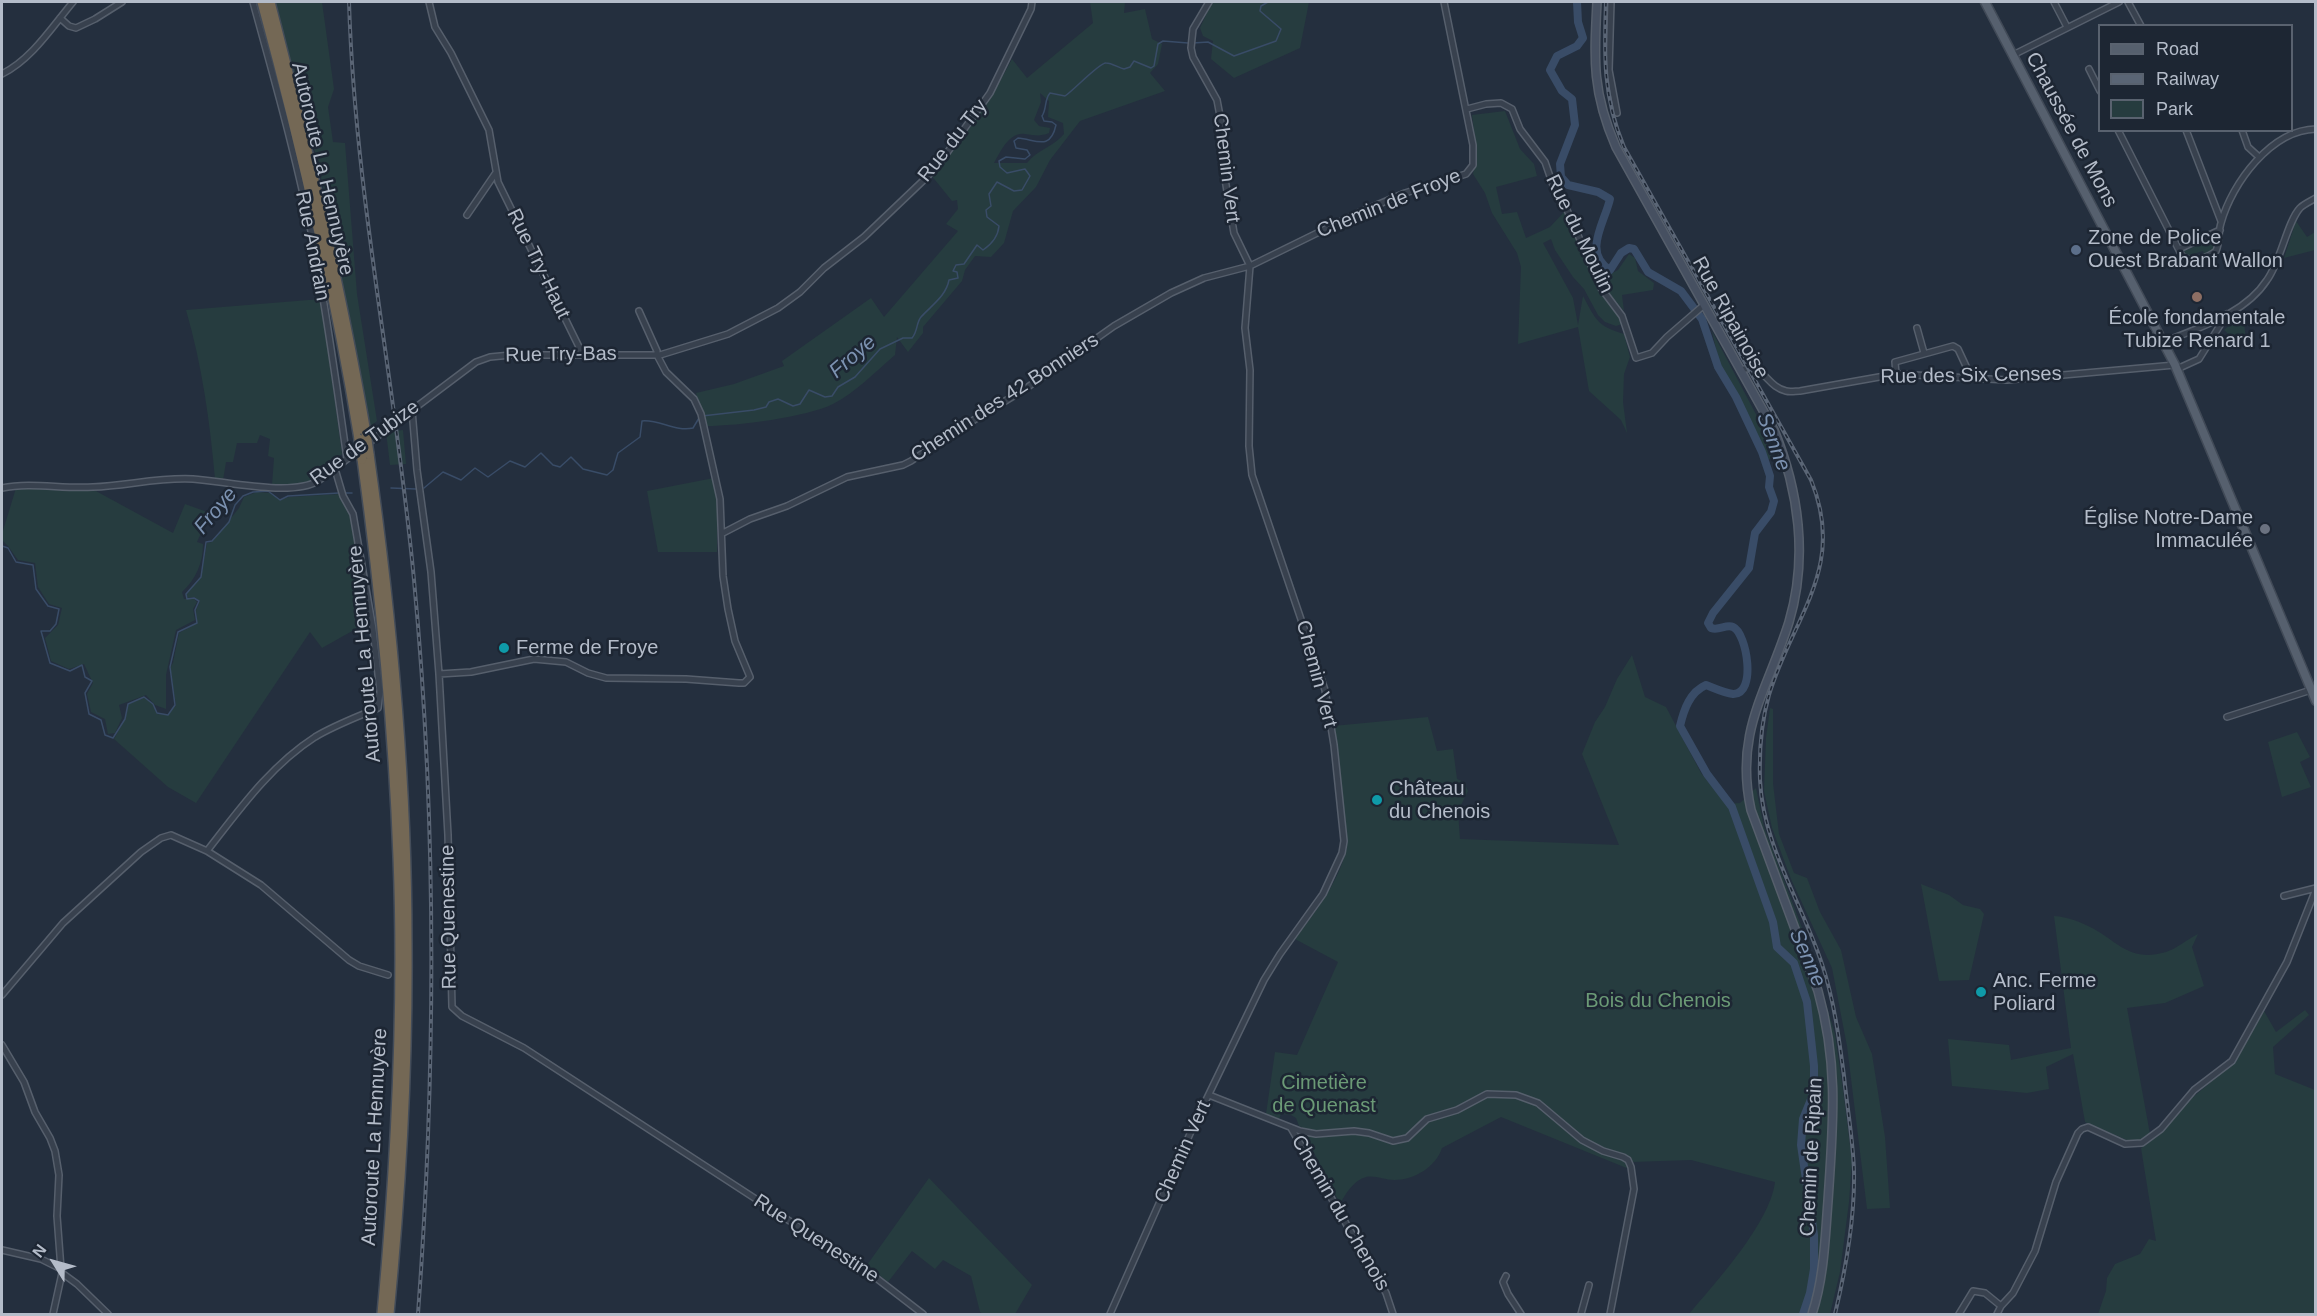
<!DOCTYPE html>
<meta charset="utf-8">
<style>
body{margin:0}
#map{position:relative;width:2317px;height:1316px;overflow:hidden;background:#242f3e;font-family:Arial,sans-serif}
canvas{display:block}
.frame{position:absolute;inset:0;border:3px solid #b4bcc9;pointer-events:none}
.legend{position:absolute;left:2098px;top:24px;width:195px;height:108px;box-sizing:border-box;background:#1d2633;border:2px solid #59626f;margin:0;padding:8px 10px;list-style:none;font-size:18px;color:#b4bcc9}
.legend li{display:flex;align-items:center;gap:12px;height:30px}
.legend b{width:30px;border:2px solid #59626f}
.north{position:absolute;left:24px;top:1232px;width:60px;height:60px;-webkit-text-stroke:4px #1d2633;paint-order:stroke;rotate:307deg;font-size:16px;font-weight:700;line-height:24px;text-align:center;color:#b4bcc9}
.north::after{content:'';display:block;margin:auto;width:21px;height:27px;background:#b4bcc9;clip-path:polygon(50% 0,100% 100%,50% 72%,0 100%)}
</style>
<div id="map">
<canvas width="2317" height="1316"></canvas>
<div class="frame"></div>
<ul class="legend">
<li><b style="height:8px;background:#56606e"></b>Road</li>
<li><b style="height:8px;background:#5a6575"></b>Railway</li>
<li><b style="height:16px;background:#263c3f"></b>Park</li>
</ul>
<div class="north">N</div>
</div>
<script>
const context = document.querySelector('canvas').getContext('2d');
context.lineJoin = 'round';
function fill(path, color) { context.fillStyle = color; context.fill(path, 'evenodd'); }
function trace(path, color, width, dash) { context.strokeStyle = color; context.lineWidth = width; context.lineCap = dash ? 'butt' : 'round'; context.setLineDash(dash || []); context.stroke(path); }
function write(font, color, halo, rows, align = 'center') {
  context.font = font + ' Arial,sans-serif'; context.lineWidth = 5; context.setLineDash([]); context.textBaseline = 'middle'; context.strokeStyle = halo; context.fillStyle = color; for (const [text, x, y, turn = 0] of rows) {
    context.save(); context.translate(x, y); context.rotate((+turn || 0) * Math.PI / 180); context.textAlign = isNaN(turn) ? turn : align; if (halo) context.strokeText(text, 0, 0); context.fillText(text, 0, 0); context.restore();
  }
}
const green = new Path2D(`
 M275,2H322L334,89L328,107L333,142L345,143L357,294L377,421L370,427L319,167Z
 M1090,2H1125L1124,13L1145,9L1152,39L1162,44L1158,64L1150,73L1165,91L1080,121L1050,160L1036,187L1013,211L1004,243L991,257L975,256L965,270L962,281L923,327V333L908,352L897,337L895,355C875,372 856,392 833,404C807,417 737,426 707,426L696,393L734,384L784,366L782,361L871,298L884,317L958,231L946,224L958,209L957,200L952,201L931,175C963,141 990,101 1012,59L1027,78L1093,23ZM1040,93L1049,101L1048,117L1063,123L1064,134C1053,147 1037,150 1027,163H994C1001,151 1009,132 1025,134C1035,135 1039,137 1049,133L1050,128L1039,126L1034,120L1041,102Z
 M1212,2H1309L1300,48L1234,78L1211,59L1213,41L1203,36L1200,28Z
 M1505,111L1520,149L1534,164L1537,176L1496,187L1502,214L1517,212L1526,238L1550,227L1565,211L1586,258L1621,317L1622,324L1616,326L1605,322L1598,315L1584,289L1573,277L1555,250L1551,239L1543,243L1573,298L1578,325L1583,296C1596,320 1597,326 1624,334L1630,357L1624,374L1623,402L1627,433L1621,420L1589,391L1578,327L1518,344L1521,267L1517,253L1492,213L1485,193L1473,174L1477,154L1472,115Z
 M2296,221L2307,237L2315,232V250L2284,258Z
 M2207,237L2215,239L2216,243L2214,250L2204,255L2203,251L2193,254V257H2186L2183,253V249L2186,247L2187,250L2208,241Z
 M1629,254L1635,258L1638,271L1654,283L1653,290L1622,295L1624,311L1603,286L1601,279L1618,270Z
 M321,299L342,454L311,480L298,485H272L274,458L268,456L270,439L260,435L257,443H237L233,462H226L223,480L215,479C210,422 202,365 186,310Z
 M2243,313L2246,340L2239,344L2224,330Z
 M1712,331L1777,454L1765,462L1720,367Z
 M403,430L406,464L390,465L386,432Z
 M714,478L717,500V552H658L647,491Z
 M16,488L94,490L173,533L185,504L210,513L197,542L203,544C203,563 196,579 182,592L184,599H194L197,602L193,609L195,620L176,630L166,675V709L155,705L146,695L119,705L122,718L115,733L108,734L105,719L91,712L87,694L93,683L84,664L69,669L51,661L45,638L58,625L62,608L49,604L38,587L35,563L18,560L8,546L2,540V534Z
 M257,492L270,493L280,500L289,497L340,494L351,515L370,621L322,648L310,632L196,803L168,787L114,739L125,719L128,705L144,697L153,704L157,714L168,715L176,705L170,668L173,663L179,633L197,623L196,610L200,601L194,597L188,598L186,594L201,577L207,543L212,542L239,508L244,497Z
 M1632,655L1645,697L1666,707L1701,773L1726,804L1740,803L1756,788L1764,827L1808,944L1835,1034L1844,1097L1852,1161L1849,1202L1840,1272L1830,1314H1689C1716,1282 1770,1223 1775,1182L1691,1160L1631,1162L1629,1169L1501,1117L1442,1148C1436,1167 1414,1180 1394,1180C1385,1180 1374,1175 1366,1177C1353,1181 1346,1193 1340,1204L1305,1135L1312,1137L1360,1134L1362,1129L1312,1132L1299,1126L1296,1118L1291,1115L1281,1114L1279,1119L1266,1114L1275,1052L1297,1055L1338,962L1295,939C1316,911 1339,882 1347,847L1333,726L1428,717L1437,751L1453,749L1457,779L1464,782L1468,791L1458,811L1460,839L1619,845L1582,754L1595,722L1605,707L1617,679Z
 M1770,708L1773,709V783L1779,834L1794,873L1807,878L1820,912L1841,950L1856,1017L1872,1054L1885,1137L1890,1208L1867,1209L1847,1046L1832,968L1791,879L1772,828L1764,791L1766,738Z
 M2297,732L2310,757L2300,762L2311,787L2282,797L2268,742Z
 M1921,884L1949,895L1963,905L1980,909L1984,914L1969,980L1939,981Z
 M2054,916C2068,917 2081,922 2094,929C2120,944 2131,962 2166,952C2176,949 2188,939 2198,934L2192,947L2204,986L2165,1003L2127,1008L2150,1134L2139,1141H2129L2085,1122L2073,1054L2046,1067L2049,1089L2027,1093L1952,1086L1948,1039L2009,1045L2011,1060L2071,1048Z
 M2305,1010L2309,1015L2273,1047L2275,1074L2315,1090V1314H2098L2106,1291L2107,1278L2115,1264L2140,1254L2149,1239L2156,1241L2141,1148L2158,1136L2186,1103L2218,1076L2237,1054L2264,1011L2276,1032Z
 M929,1178L1032,1285L1015,1314H983L980,1312L971,1276L943,1260L935,1269L912,1251L888,1282L867,1265Z`);
const stream = new Path2D(`
 M1193,43L1208,42L1234,56L1276,41L1281,29L1260,11L1261,6L1268,2
 M702,416L754,410L766,407L769,402L778,399L793,406L800,404L809,390L825,397L832,396L838,387L855,377L880,349L903,338H912C918,331 916,323 921,317C932,305 946,296 949,280L958,278L957,272L953,271L956,265L964,264L977,245L983,250C992,244 998,237 999,226L987,217L986,210L991,206L989,194L997,182L1014,191L1022,190L1030,176L1025,169L1007,173L1000,167L999,161L1006,157L1025,159L1030,155L1027,150L1016,148L1014,141L1018,138C1035,139 1050,152 1056,125L1052,122L1044,121L1042,116C1047,109 1044,100 1050,93L1065,96C1074,90 1100,62 1106,63C1112,63 1119,68 1124,69L1130,67L1134,61L1151,68L1154,66L1158,44L1163,41L1188,43
 M391,488L416,489
 M424,488L443,472L461,480L475,468L488,477L510,461L525,467L541,453L553,465L560,467L571,457L583,469L607,475L613,470L618,453L640,437L642,421C659,419 675,432 693,428L699,418
 M344,493H352
 M2,546L8,548L16,562L33,565L36,589L48,606L59,609L56,624L50,631H41L50,663L70,671L82,665L85,677L92,681L85,693L89,714L101,720L105,735L113,738L125,719L128,704L144,697L153,704L157,713L168,715L175,705L170,667L178,632L197,623L195,610L199,601L194,598L187,599L186,594L201,577L206,542L212,541L229,522L235,505L243,496L253,492L268,491L280,500L288,496L339,493`);
const river = new Path2D(`
 M1577,2L1578,22L1583,38L1577,46L1557,56L1550,70L1562,91L1572,99L1575,125L1560,164L1561,177L1568,185L1598,192L1610,199C1605,222 1582,253 1610,270L1621,253L1629,248L1634,249L1648,272L1681,291L1702,319L1718,367L1736,397L1762,452L1770,476L1769,487L1774,501L1771,512L1755,533L1749,568L1713,613L1708,623L1711,628C1719,631 1726,624 1733,627C1747,633 1757,695 1733,694C1724,693 1714,688 1706,685C1690,692 1684,709 1680,726L1707,774L1732,807L1773,922L1777,947L1794,963L1807,1002L1814,1066V1092L1803,1119L1801,1145L1814,1235V1269L1810,1293L1803,1314`);
const street = new Path2D(`
 M253,2C275,82 298,163 314,246C327,316 337,387 347,459
 M429,2L435,27L451,53L489,130L498,182L582,353
 M1611,2L1609,70L1617,113
 M2054,2L2067,27
 M2128,2L2141,26
 M60,18L69,26L76,28L95,19L122,2
 M2013,55L2119,2
 M2089,69L2100,91
 M2,74C32,59 52,27 73,2
 M1467,109L1486,104L1501,103L1512,109L1520,129L1545,162L1555,191L1564,203L1601,288L1622,316L1636,358L1652,353L1667,337L1704,305
 M2118,130L2182,256C2191,263 2208,258 2216,251C2220,242 2218,232 2221,223C2232,183 2271,130 2316,129
 M2186,130L2221,221
 M2242,130L2248,147L2259,157
 M467,215L495,174
 M2179,249L2220,230
 M1917,328L1924,353
 M2164,342C2200,327 2245,314 2267,280C2281,261 2287,222 2300,208C2304,204 2311,201 2316,198
 M2177,369L2199,359L2227,314
 M1740,370C1766,363 1765,386 1786,391C1790,392 1796,391 1800,391L1896,374L2007,380L2175,365
 M1896,374L1895,362L1953,346L1958,349L1972,379
 M412,410L417,470L431,572L439,674L448,835L452,1007L462,1016L524,1048L871,1274L923,1314
 M2,488C31,482 62,489 93,487C126,486 159,477 193,479C225,481 291,497 318,481L476,362L490,357L511,355H660L728,334L778,308L800,292L824,268L864,237L928,176L944,157L990,93L1031,9L1032,2
 M723,533L750,519L787,506L847,477L903,465L911,461L959,429L1025,389L1114,326L1171,293L1204,278L1250,266L1358,213L1405,193L1466,174L1473,165V145L1444,2
 M439,674L471,672L534,659L566,662L588,673L606,678L686,679L739,683H744L750,677L735,641L728,609L723,576L720,499L701,414L694,399L666,372L657,355V351L639,311
 M2227,717L2311,690
 M207,851C239,810 270,766 315,737C335,725 357,717 378,708L380,692L373,629L353,514L343,496L335,469
 M2284,896L2316,888
 M2,995L63,923L141,852L161,838L171,835L207,851L261,885L349,960L359,966L388,975
 M2,1045L24,1082L35,1112L50,1138L55,1151L59,1175L57,1216L61,1269
 M1209,1095L1300,1131L1316,1134L1354,1131L1369,1133L1393,1141L1407,1138L1427,1119L1457,1110L1487,1094L1516,1095L1538,1103L1582,1140L1603,1151L1623,1157L1628,1160L1631,1167L1634,1189L1610,1314
 M1291,1128L1386,1293L1393,1314
 M2,1250L41,1259L61,1269L62,1273L77,1284L108,1314
 M1506,1276L1503,1282L1508,1294L1521,1314
 M53,1314L62,1273
 M1110,1314L1193,1127L1264,980L1280,954L1323,894L1342,853L1344,841L1334,745L1325,690L1252,475L1249,446L1250,370L1245,328L1250,266L1234,233L1223,167V132L1217,100L1193,57L1191,48L1193,29L1209,2
 M1581,1314L1589,1285
 M1959,1314L1973,1291L1985,1293L2001,1306
 M1997,1314L2001,1306L2013,1293L2035,1251L2056,1182L2078,1133L2082,1129L2088,1127L2125,1144L2142,1143L2161,1129L2194,1090L2232,1061L2287,962L2316,889`);
const secondary = new Path2D(`
 M1597,2C1594,60 1592,92 1616,147L1774,430C1799,491 1808,558 1789,622C1767,692 1734,732 1751,810L1818,991C1839,1065 1833,1125 1828,1201C1825,1239 1824,1278 1812,1314`);
const primary = new Path2D(`
 M1985,2L2175,365L2316,701`);
const highway = new Path2D(`
 M262,2C301,146 335,291 359,439
 M270,2C307,144 341,287 366,433
 M369,454C392,616 407,779 407,943C408,1067 401,1191 389,1314
 M362,459C380,591 393,723 398,857C404,1010 396,1162 382,1314`);
const rail = new Path2D(`
 M349,2C355,196 396,387 414,580C437,824 436,1070 418,1314
 M1606,2C1604,55 1603,97 1624,147L1811,480C1847,568 1793,616 1769,695C1761,723 1759,751 1760,780C1763,846 1802,903 1822,964C1834,1000 1839,1038 1844,1076C1847,1107 1853,1139 1854,1171C1855,1219 1846,1268 1835,1314`);
const highwayBridge = new Path2D(`
 M366,433L369,454
 M359,439L362,459`);
const markers = [
 [2076,250,6,"#5c6f8a"],
 [2197,297,6,"#8d6e63"],
 [2265,529,6,"#6b7280"],
 [504,648,6,"#0f9aa8"],
 [1377,800,6,"#0f9aa8"],
 [1981,992,6,"#0f9aa8"]
];
const streetNames = [
 ["Chaussée de Mons",2071,130,62],
 ["Rue du Try",953,141,-52],
 ["Chemin Vert",1226,168,83],
 ["Autoroute La Hennuyère",322,169,77],
 ["Chemin de Froye",1389,204,-22],
 ["Rue du Moulin",1579,234,64],
 ["Rue Andrain",312,246,79],
 ["Rue Try-Haut",538,264,64],
 ["Rue Ripainoise",1730,318,61],
 ["Rue Try-Bas",561,355,-1],
 ["Rue des Six Censes",1971,376,-1],
 ["Chemin des 42 Bonniers",1005,398,-33],
 ["Rue de Tubize",365,443,-36],
 ["Autoroute La Hennuyère",365,654,-95],
 ["Chemin Vert",1316,674,75],
 ["Rue Quenestine",449,917,-91],
 ["Autoroute La Hennuyère",375,1137,-87],
 ["Chemin Vert",1183,1152,-66],
 ["Chemin de Ripain",1812,1157,-87],
 ["Chemin du Chenois",1340,1213,60],
 ["Rue Quenestine",816,1239,33]
];
const poiNames = [
 ["Zone de Police",2088,238],
 ["Ouest Brabant Wallon",2088,261],
 ["École fondamentale",2197,318,"center"],
 ["Tubize Renard 1",2197,341,"center"],
 ["Église Notre-Dame",2253,518,"right"],
 ["Immaculée",2253,541,"right"],
 ["Ferme de Froye",516,648],
 ["Château",1389,789],
 ["du Chenois",1389,812],
 ["Anc. Ferme",1993,981],
 ["Poliard",1993,1004]
];
const parkNames = [
 ["Bois du Chenois",1658,1001],
 ["Cimetière",1324,1083],
 ["de Quenast",1324,1106]
];
const waterNames = [
 ["Froye",853,357,-41],
 ["Senne",1773,442,69],
 ["Froye",216,511,-50],
 ["Senne",1807,958,66]
];
fill(green, '#263c3f');
trace(stream, '#394c67', 1.5);
trace(river, '#394c67', 8);
trace(street, '#565f6c', 8);
trace(secondary, '#565f6c', 10);
trace(primary, '#414a57', 11);
trace(highway, '#434c59', 12);
trace(street, '#38414e', 5);
trace(secondary, '#465061', 7);
trace(primary, '#56606e', 8);
trace(highway, '#746855', 9);
trace(rail, '#5a6575', 4);
trace(rail, '#1d2633', 1.5, [4.5]);
trace(highwayBridge, '#434c59', 12, []);
trace(highwayBridge, '#746855', 9);
for (const [x, y, r, color] of markers) { const dot = new Path2D(); dot.arc(x, y, r, 0, 2 * Math.PI); context.fillStyle = color; context.fill(dot); trace(dot, '#1d2633', 2); }
write('20px', '#b4bcc9', '#1d2633', streetNames);
write('20px', '#b4bcc9', '#1d2633', poiNames, 'left');
write('20px', '#6b9a76', '#1d2633', parkNames);
write('italic 21px', '#7c92b1', '#1d2633', waterNames);
</script>
